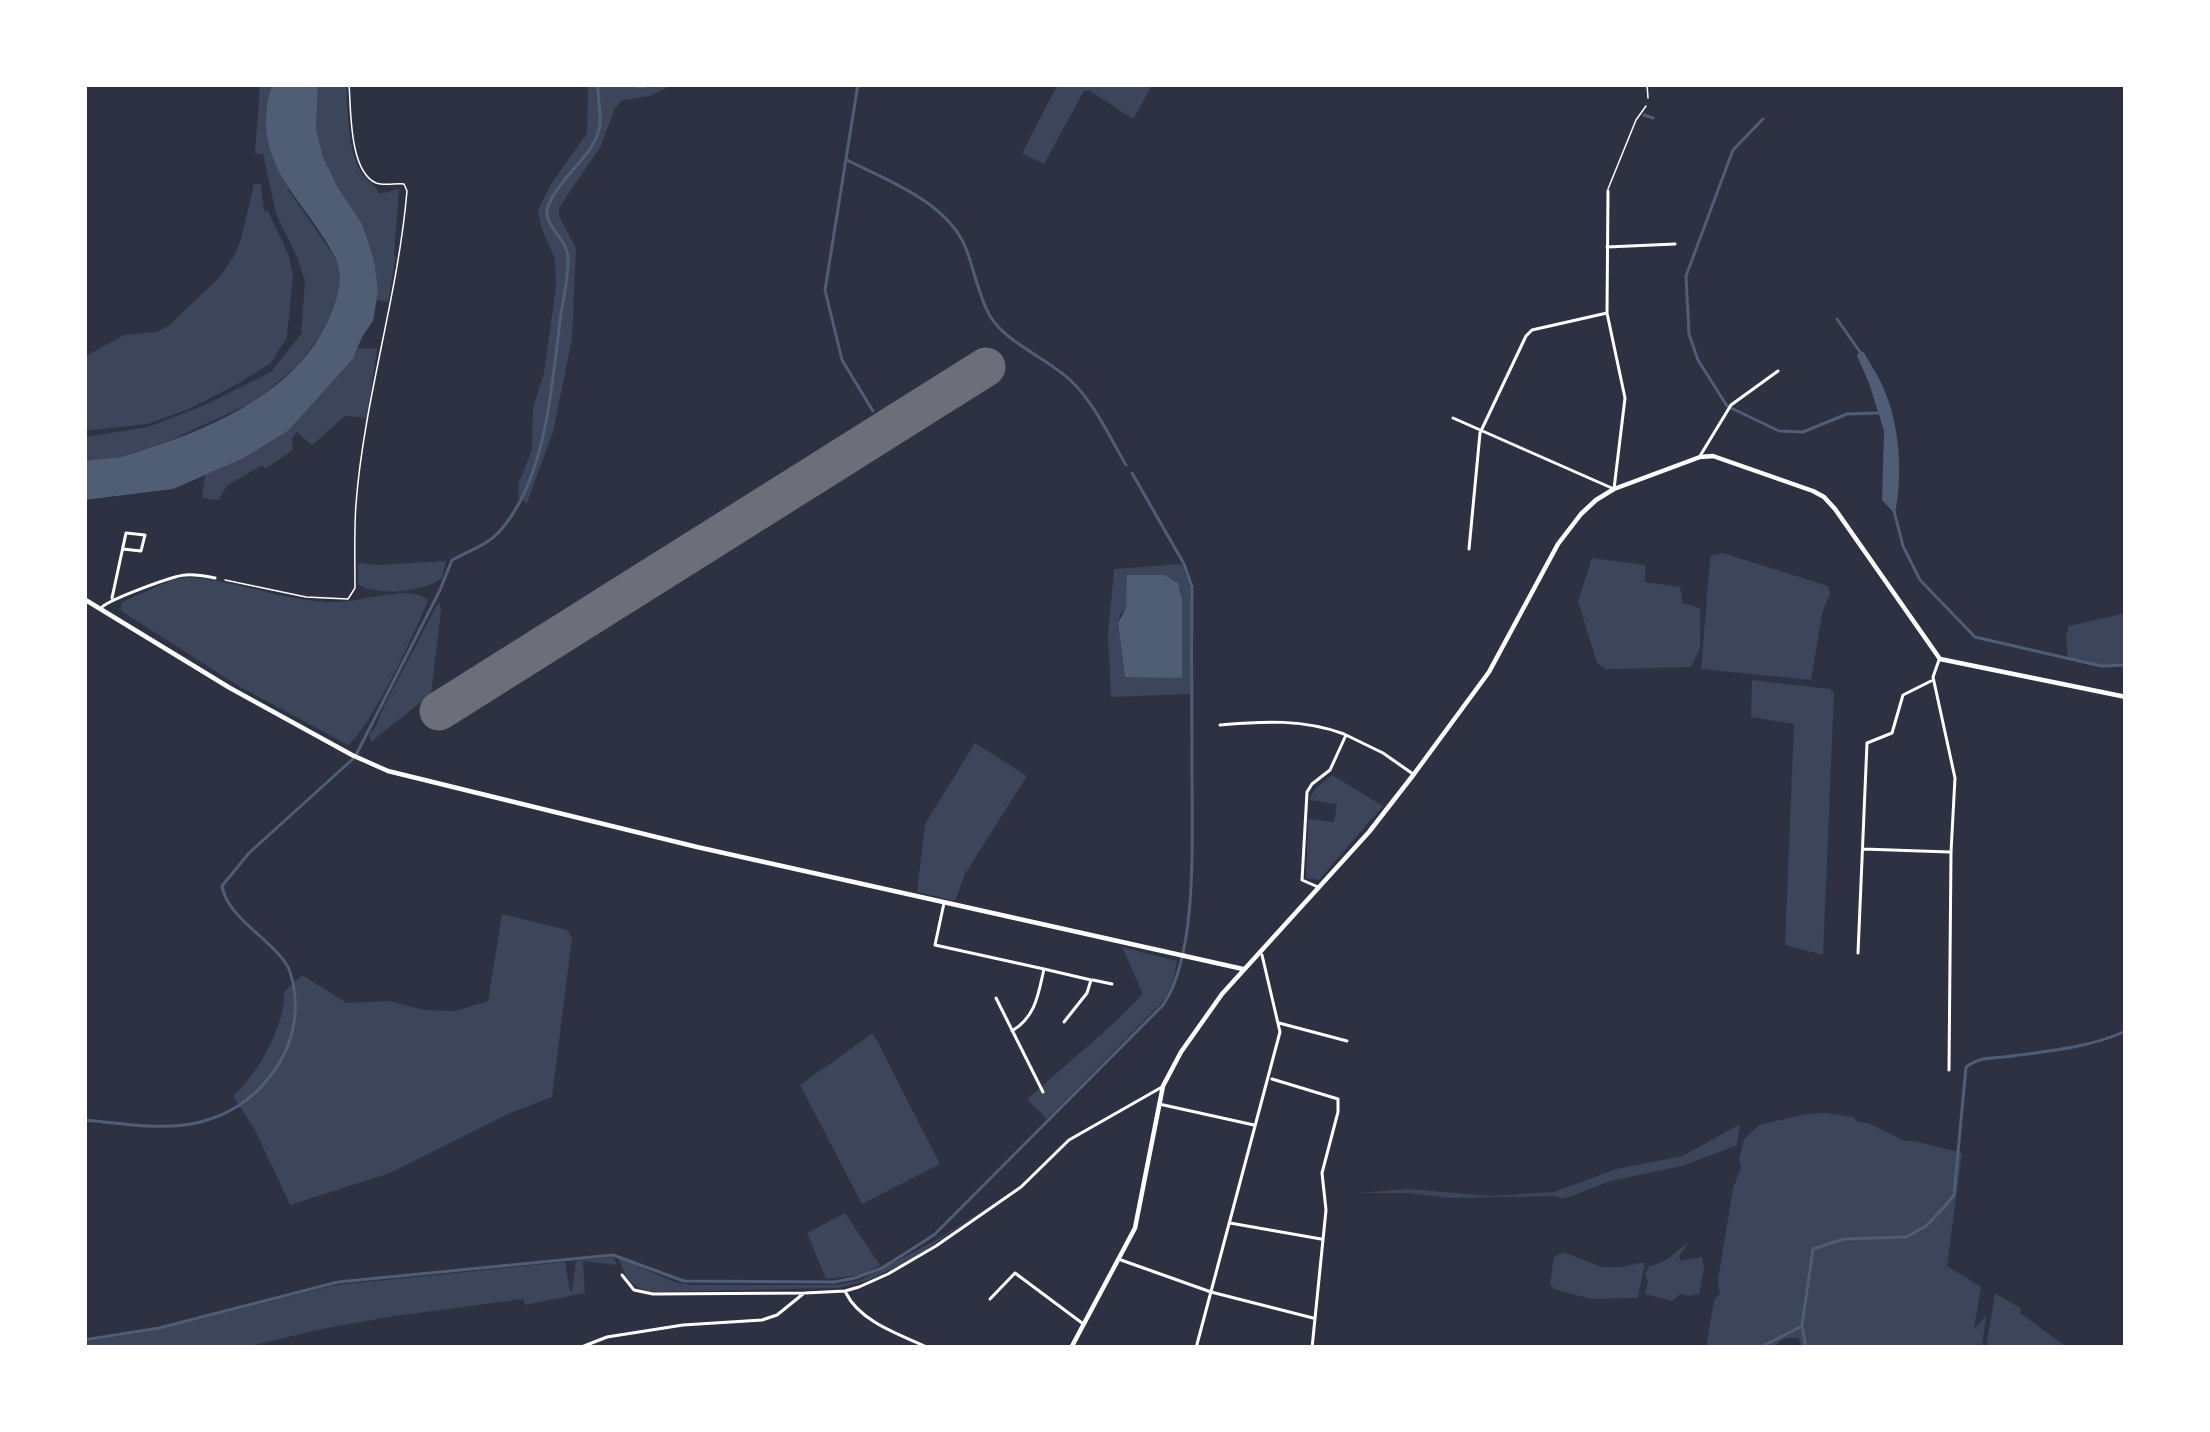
<!DOCTYPE html>
<style>
body{margin:0}
#map{position:relative;width:2210px;height:1432px;overflow:hidden;background:#2d3142;font-family:"Source Sans 3",sans-serif}
canvas{display:block}
.frame{position:absolute;inset:0;border:87px solid #fff;pointer-events:none}
</style>
<div id="map">
<canvas width="2210" height="1432"></canvas>
<div class="frame"></div>
</div>
<script>
const context = document.querySelector('canvas').getContext('2d');
context.lineJoin = 'round';
function fill(path, color) { context.fillStyle = color; context.fill(path, 'evenodd'); }
function trace(path, color, width, dash) { context.strokeStyle = color; context.lineWidth = width; context.lineCap = dash ? 'butt' : 'round'; context.setLineDash(dash || []); context.stroke(path); }
const green = new Path2D(`
 M260,84H272L270,88L289,191L337,260L341,274L338,295L325,329L300,363L256,401L162,444L112,459L84,462V437L148,427L207,404L271,372L301,334L305,281L297,257L276,214L263,154L255,153Z
 M318,84H346C348,109 347,149 361,172C367,182 375,182 379,194L399,189L394,256H396L388,302L376,300L378,291L338,188L323,157L316,128Z
 M588,84H674L650,96L623,100L615,108L601,146L559,208V216L576,248L572,339L553,432L527,503L518,498L519,482L532,450L533,408L544,372L556,286L555,259L541,227L538,210L551,184L587,133Z
 M1058,84H1153L1133,119L1090,91H1084L1044,164L1022,153Z
 M254,184H261L264,211H268L289,256L293,275L287,337L271,363L234,386L189,409L148,424L84,431V357L124,335L156,332L168,326L220,277L234,256L241,239Z
 M358,348L377,349L367,418L345,416L312,445L297,432L292,438L293,450L265,469L262,465L227,486L218,500L202,498L205,475L242,459L288,431L353,359Z
 M1723,553L1828,586L1830,593L1822,614L1811,680L1701,669L1710,559L1712,555Z
 M1592,558L1645,565V582L1680,587L1683,603L1700,608V648L1691,667L1617,669H1606L1597,663L1578,601Z
 M446,561L442,578C425,592 375,597 358,584V563L379,565Z
 M1182,564L1190,587V694L1111,697L1108,636L1114,569ZM1175,581L1182,593L1125,677L1118,623L1121,613Z
 M188,577C238,580 286,603 337,602C360,602 412,584 428,600C418,628 369,731 348,745L237,685L121,611V603L128,599L172,580Z
 M439,601L441,610L431,694L371,742L369,734L375,728L384,706Z
 M2126,613V663L2102,665L2068,658L2066,637L2069,626Z
 M1752,680L1830,689L1834,693L1823,955L1785,945L1794,724L1751,717Z
 M975,743L1027,776L965,874L955,901L917,892L925,824Z
 M1332,775L1383,806L1319,880L1306,878L1308,819L1334,822L1337,804L1309,800L1315,789Z
 M502,914L567,930L572,938L552,1097L510,1113L390,1173L290,1205L255,1130L233,1096C256,1077 287,1022 284,992L302,975L347,1003L389,1001L424,1010L455,1011L488,1001Z
 M1122,947L1177,961L1173,982L1164,1000L1047,1119L1027,1099L1113,1024L1143,994Z
 M873,1033L940,1164L862,1204L800,1085Z
 M1806,1114L1825,1113L1853,1117L1858,1122L1868,1123L1905,1141H1914L1962,1153L1947,1266L1981,1287L1974,1329L1986,1316L1982,1348H1803L1798,1338C1788,1336 1779,1340 1773,1348H1706L1714,1301L1720,1293L1718,1280L1733,1188L1741,1168L1739,1159L1744,1139L1759,1125Z
 M1740,1124L1737,1145L1735,1146L1682,1166L1611,1181L1563,1199L1556,1196L1450,1198L1408,1193H1358L1408,1189L1492,1196L1554,1192L1616,1169L1683,1156Z
 M992,1204L914,1258L869,1280L838,1288L654,1292C630,1288 626,1278 618,1257L674,1282L691,1285H835L861,1280L938,1239Z
 M845,1213L880,1265L861,1275L826,1279L807,1233Z
 M1689,1242L1679,1256L1681,1261L1702,1257L1704,1270L1699,1294L1688,1296L1680,1294L1672,1301L1645,1294L1648,1281L1645,1275L1649,1266C1668,1263 1674,1252 1689,1242Z
 M1563,1252L1602,1267H1621L1645,1262L1638,1298L1591,1299L1554,1289L1550,1284L1554,1257Z
 M613,1257L617,1265L583,1261L585,1293L525,1305L523,1299L388,1317L322,1329L242,1348H84V1342L160,1329L336,1285L565,1262L570,1291H572L576,1261Z
 M1995,1293L2020,1308V1313L2068,1348H1986Z`);
const water = new Path2D(`
 M272,84H318L316,128L323,157L338,188L362,224L374,260L378,291L373,321L362,337L353,359L288,431L242,459L173,489L84,500V462C96,458 108,460 120,457C200,434 301,395 332,311C339,293 344,275 335,257C303,195 248,165 272,84Z
 M1860,351L1864,352C1870,364 1878,375 1883,387C1900,425 1903,473 1895,514L1882,500L1884,431L1869,383L1857,356Z
 M1127,575H1164L1178,583L1182,598V678L1125,677L1118,623L1126,608Z`);
const stream = new Path2D(`
 M626,84L643,87L651,84
 M858,84L825,290L842,360L873,411
 M1644,115L1653,118
 M1763,119L1733,150L1686,276L1689,334L1698,360L1727,406L1779,431L1803,432L1847,414L1878,413
 M847,160C888,181 945,201 965,246C974,268 978,295 990,316C1005,342 1048,359 1070,380C1094,402 1109,436 1126,465
 M1837,319L1860,352
 M1894,511L1903,546L1920,580L1975,637L2101,666L2126,665
 M84,1120C121,1123 167,1132 204,1121C258,1106 299,1054 295,998C294,986 292,972 285,962C268,937 227,917 222,886L249,853L355,757L440,590L452,560C468,551 486,546 499,532C546,480 552,386 560,320C563,299 569,277 568,256C566,239 549,230 547,215C544,196 583,162 592,146C607,120 597,109 598,84
 M84,1340L159,1328L338,1282L613,1255L684,1281L834,1282L855,1278L882,1268L934,1235L1163,1005C1198,955 1192,836 1192,775C1192,712 1191,650 1192,587L1184,564L1132,473
 M1759,1348L1800,1327
 M1806,1348L1802,1325L1813,1249L1844,1239L1906,1237L1926,1226L1946,1205L1954,1195L1966,1067C1980,1056 1994,1059 2012,1056C2050,1051 2091,1047 2126,1031`);
const runway = new Path2D(`
 M439,711L986,367`);
const path = new Path2D(`
 M1647,84L1648,98
 M225,580L306,597L348,599L355,588C355,560 354,532 356,504C364,399 398,297 407,191L404,184C396,183 384,186 376,183C349,171 351,109 349,84`);
const service = new Path2D(`
 M1608,189L1636,120L1646,106`);
const minor = new Path2D(`
 M1607,247L1675,244
 M1453,418L1614,489L1625,398L1607,313L1608,191
 M1700,456L1731,405L1778,371
 M1469,549L1480,433L1526,336L1532,330L1607,313
 M112,598L126,533L145,535L141,551L123,549
 M102,607C111,599 172,576 185,575C195,574 205,576 215,578
 M1939,660L1933,677L1955,778L1951,852L1949,1070
 M1220,725C1263,721 1304,719 1344,734
 M1863,849L1949,852
 M1318,887L1302,880L1307,792L1312,784L1330,770L1346,735L1383,753L1413,774
 M944,903L935,945L1044,969C1038,995 1036,1016 1012,1031
 M1858,953L1867,743L1892,733L1903,695L1931,681
 M1044,969L1091,980L1087,993L1064,1022
 M1093,980L1112,984
 M996,998L1043,1092
 M1279,1023L1347,1041
 M1272,1079L1338,1099V1112L1322,1173L1326,1210L1312,1348
 M1159,1104L1254,1125
 M1230,1223L1321,1239
 M1121,1260L1211,1292L1313,1318
 M622,1275L634,1290L653,1294L805,1293L845,1291L859,1287L888,1274L936,1246L1021,1187L1069,1140L1162,1087
 M846,1293C860,1322 901,1335 929,1348
 M990,1299L1015,1273L1082,1323
 M579,1348L607,1337L683,1325L762,1320L777,1315L803,1294
 M1196,1348L1280,1032L1262,955`);
const tertiary = new Path2D(`
 M84,599L230,688L352,755L388,771L697,847L1243,969
 M1071,1348L1135,1228L1163,1086L1181,1052L1222,994L1369,832L1414,774L1489,672L1558,544L1581,514L1596,500L1614,489L1700,457L1713,456L1813,491L1824,497L1835,509L1940,659L2126,697`);
fill(green, '#3c4559');
fill(water, '#4f5d75');
trace(stream, '#4f5d75', 3);
trace(runway, '#6c6f7a', 39);
trace(path, '#fff', 1.5);
trace(service, '#fff', 1.5);
trace(minor, '#fff', 3);
trace(tertiary, '#fff', 4.5);
</script>
